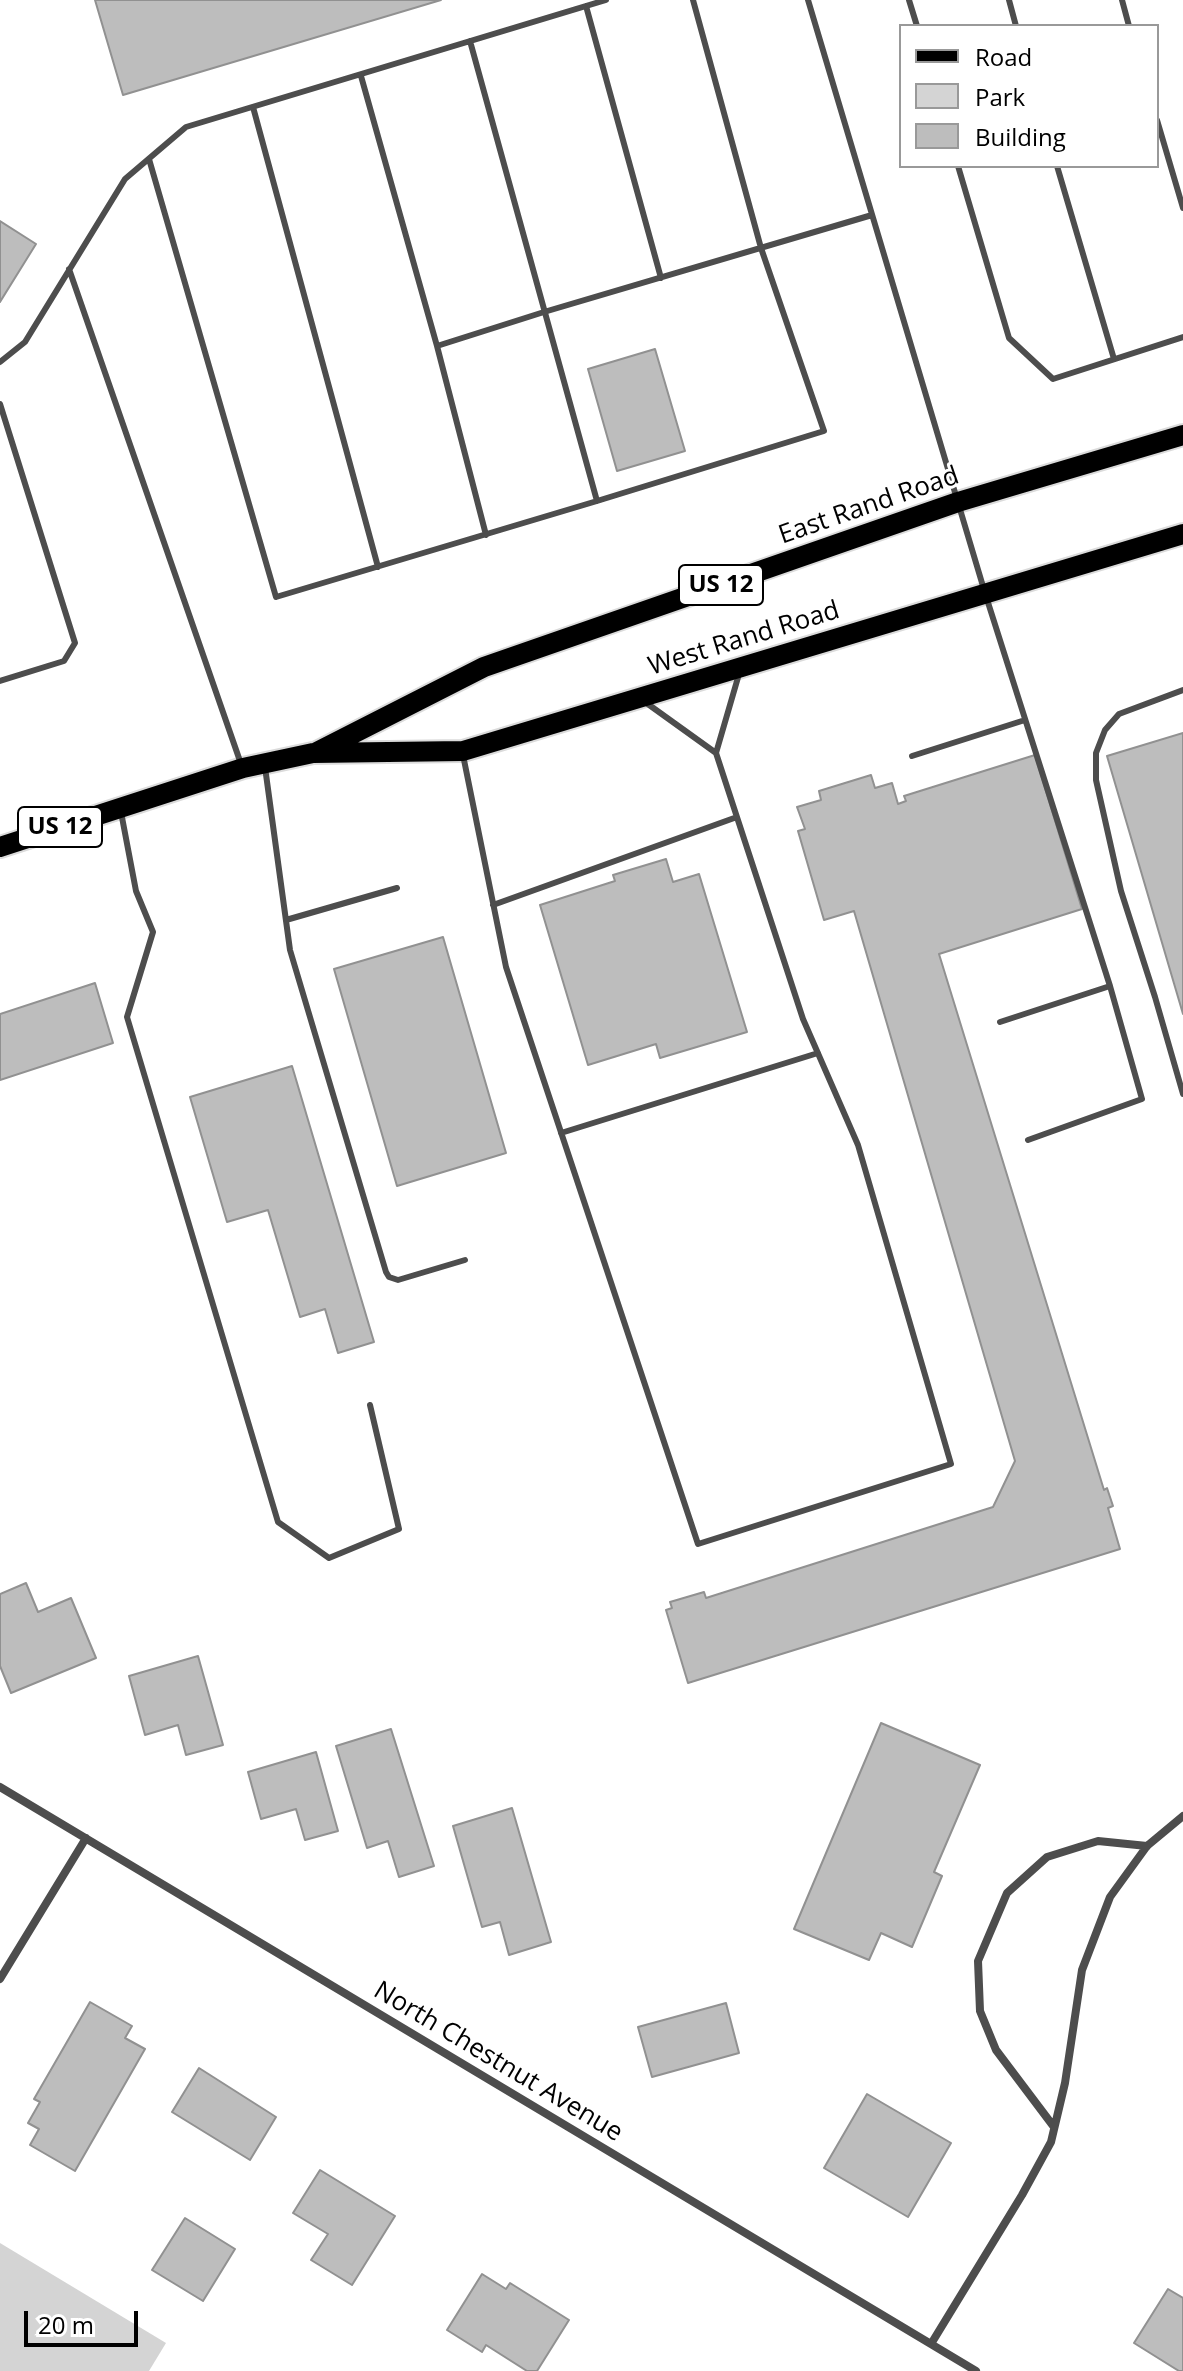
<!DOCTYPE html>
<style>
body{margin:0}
#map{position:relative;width:1183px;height:2371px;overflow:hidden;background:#fff;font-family:"Open Sans",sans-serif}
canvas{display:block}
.legend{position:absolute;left:899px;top:24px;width:260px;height:144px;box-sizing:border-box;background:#fff;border:2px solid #999;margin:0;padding:10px 14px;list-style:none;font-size:24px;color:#000}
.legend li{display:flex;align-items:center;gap:16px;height:40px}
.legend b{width:40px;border:2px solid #999}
.scale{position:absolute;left:24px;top:2311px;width:114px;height:36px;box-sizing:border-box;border:4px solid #000;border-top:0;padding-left:10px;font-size:24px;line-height:28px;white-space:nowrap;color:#000;-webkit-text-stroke:6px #fff;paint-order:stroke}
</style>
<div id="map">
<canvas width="1183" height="2371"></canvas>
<ul class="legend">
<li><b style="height:10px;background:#000"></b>Road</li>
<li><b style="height:22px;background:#d4d4d4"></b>Park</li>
<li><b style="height:22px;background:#bdbdbd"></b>Building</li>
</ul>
<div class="scale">20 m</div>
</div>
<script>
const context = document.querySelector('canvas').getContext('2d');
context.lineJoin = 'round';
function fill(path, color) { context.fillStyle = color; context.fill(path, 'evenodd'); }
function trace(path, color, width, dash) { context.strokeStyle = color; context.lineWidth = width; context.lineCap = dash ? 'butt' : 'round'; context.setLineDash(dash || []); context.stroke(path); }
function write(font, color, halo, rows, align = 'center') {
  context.font = font + ' "Open Sans",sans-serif'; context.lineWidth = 6; context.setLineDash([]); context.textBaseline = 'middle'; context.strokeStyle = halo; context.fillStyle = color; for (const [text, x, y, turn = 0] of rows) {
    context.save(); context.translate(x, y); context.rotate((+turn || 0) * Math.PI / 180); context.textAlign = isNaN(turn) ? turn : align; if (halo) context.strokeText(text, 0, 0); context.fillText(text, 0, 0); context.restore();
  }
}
const green = new Path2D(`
 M0,2243L166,2343L149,2371H0Z`);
const building = new Path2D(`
 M95,0H441L123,95Z
 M0,221L36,244L0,302Z
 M655,349L685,451L617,471L588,369Z
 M1183,733V1014L1107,756Z
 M1035,755L1082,909L939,954L1104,1490L1107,1488L1113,1506L1108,1508L1120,1549L688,1683L666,1610L672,1608L670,1602L704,1592L706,1598L993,1507L1015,1461L854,911L824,920L798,831L805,829L797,807L821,800L819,791L871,775L875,788L892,783L898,804L906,801L904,796Z
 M666,859L673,882L699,874L747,1032L660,1058L656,1044L588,1065L540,905L615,881L613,875Z
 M443,937L506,1153L397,1186L334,969Z
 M95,983L113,1043L0,1080V1014Z
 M292,1066L374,1342L338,1353L325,1309L300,1317L268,1210L227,1222L190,1097Z
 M26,1583L38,1612L71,1598L96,1658L11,1693L0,1666V1594Z
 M198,1656L223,1745L186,1755L178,1725L145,1735L129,1676Z
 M881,1723L980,1765L934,1872L942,1876L912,1947L881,1933L869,1960L794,1929Z
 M391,1729L434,1866L399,1877L388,1841L367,1848L336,1746Z
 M316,1752L338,1831L305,1840L296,1809L261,1819L248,1772Z
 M512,1808L551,1942L509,1955L500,1922L482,1927L453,1826Z
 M90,2002L132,2026L125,2038L145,2049L75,2171L30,2145L39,2129L28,2123L40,2102L34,2099Z
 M726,2003L739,2053L652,2077L638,2027Z
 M199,2068L276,2117L250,2160L172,2112Z
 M867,2094L951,2143L908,2217L824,2168Z
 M320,2170L395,2216L352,2285L311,2260L328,2234L293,2213Z
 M185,2218L235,2249L203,2301L152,2270Z
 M482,2274L506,2289L510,2283L569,2320L537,2371H527L486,2345L482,2352L447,2330Z
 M1168,2289L1183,2298V2371H1179L1134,2343Z`);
const service = new Path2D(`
 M808,0L985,593L1110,986L1000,1022
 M909,0L917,26
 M1009,0L1016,26
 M1122,0L1129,26
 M586,6L661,278
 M470,41L597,501L824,431L761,248L693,0
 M361,76L437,346L544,312L872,215
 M253,107L378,567
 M1157,120L1183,208
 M149,159L276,597L597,501
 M958,166L1009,338L1053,379L1183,337
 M1057,166L1114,359
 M69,269L241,764
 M437,346L486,535
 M0,362L25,342L125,179L186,127L606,0
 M0,404L75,643L64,661L0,681
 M1183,690L1119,714L1105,730L1096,753V780L1121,891L1155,997L1183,1094
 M645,702L716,753
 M463,755L506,967L698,1544L951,1464L858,1145L803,1019L716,753L739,674
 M912,756L1025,720
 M265,767L290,950L386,1272L389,1277L398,1280L465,1260
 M121,812L136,891L153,932L127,1017L278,1522L329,1558L399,1529L370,1405
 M493,905L737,817
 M286,920L397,888
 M561,1133L818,1053
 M1028,1140L1142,1099L1110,986`);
const minor = new Path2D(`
 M0,1787L976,2371
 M0,1979L86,1838
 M1054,2127L996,2050L980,2011L978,1961L1007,1893L1047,1857L1098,1841L1147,1846
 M931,2344L1022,2195L1051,2142L1065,2083L1082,1970L1110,1897L1147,1846L1183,1816`);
const primary = new Path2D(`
 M317,752L484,667L958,502L1183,435
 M0,847L243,768L313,753L463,751L1183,534`);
const shields = [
 [721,585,84],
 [60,827,84]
];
const shieldNames = [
 ["US 12",721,585],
 ["US 12",60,827]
];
const streetNames = [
 ["East Rand Road",869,506,-19],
 ["West Rand Road",744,639,-17],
 ["North Chestnut Avenue",498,2062,31]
];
fill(green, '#d4d4d4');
fill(building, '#bdbdbd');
trace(building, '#919191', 2);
trace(primary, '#dbdbdb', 24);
trace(service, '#4d4d4d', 6);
trace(minor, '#4d4d4d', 8);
trace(primary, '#000', 20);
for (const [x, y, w] of shields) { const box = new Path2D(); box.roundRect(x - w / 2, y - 20, w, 40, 6); context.fillStyle = '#fff'; context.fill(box); trace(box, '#000', 2); }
write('bold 24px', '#000', null, shieldNames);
write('26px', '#000', '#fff', streetNames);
</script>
